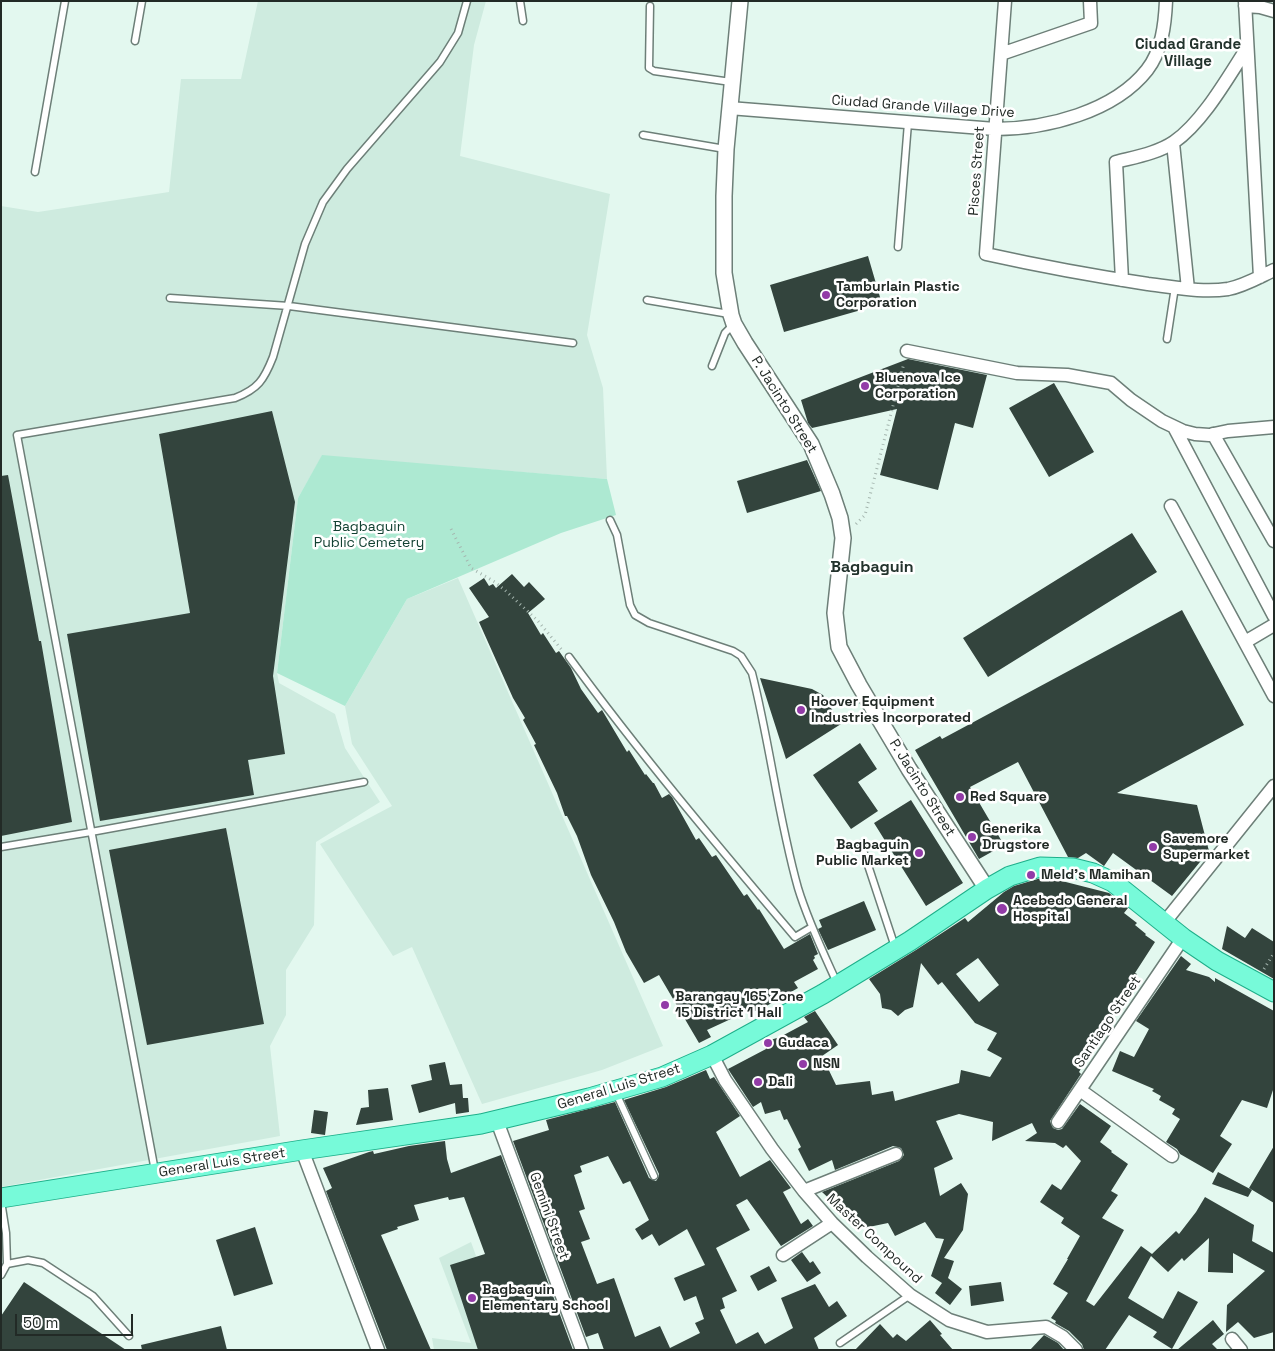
<!DOCTYPE html>
<style>
body{margin:0}
#map{position:relative;width:1275px;height:1351px;overflow:hidden;background:#e3f8ef;font-family:"Space Grotesk",sans-serif}
canvas{display:block}
.frame{position:absolute;inset:0;border:2px solid #222a26;pointer-events:none}
.scale{position:absolute;left:15px;top:1314px;width:118px;height:22px;box-sizing:border-box;border:2px solid #222a26;border-top:0;padding-left:6px;font-size:15px;line-height:18px;white-space:nowrap;color:#222a26;-webkit-text-stroke:4px #fff;paint-order:stroke}
</style>
<div id="map">
<canvas width="1275" height="1351"></canvas>
<div class="frame"></div>
<div class="scale">50 m</div>
</div>
<script>
const context = document.querySelector('canvas').getContext('2d');
context.lineJoin = 'round';
function fill(path, color) { context.fillStyle = color; context.fill(path, 'evenodd'); }
function trace(path, color, width, dash) { context.strokeStyle = color; context.lineWidth = width; context.lineCap = dash ? 'butt' : 'round'; context.setLineDash(dash || []); context.stroke(path); }
function write(font, color, halo, rows, align = 'center') {
  context.font = font + ' "Space Grotesk",sans-serif'; context.lineWidth = 5; context.setLineDash([]); context.textBaseline = 'middle'; context.strokeStyle = halo; context.fillStyle = color; for (const [text, x, y, turn = 0] of rows) {
    context.save(); context.translate(x, y); context.rotate((+turn || 0) * Math.PI / 180); context.textAlign = isNaN(turn) ? turn : align; if (halo) context.strokeText(text, 0, 0); context.fillText(text, 0, 0); context.restore();
  }
}
const built = new Path2D(`
 M258,1H486L474,45L460,156L610,194L587,335L603,388L607,479L322,456L298,498L277,673L279,683L335,714L345,748L380,802L316,842L314,925L286,970V1015L270,1046L280,1136L1,1187V206L38,212L169,192L181,79H241Z
 M458,578L663,1046L602,1070L482,1104L412,947L393,956L320,844L392,806L352,744L345,706L407,599Z
 M471,1242L510,1350H434L432,1338L471,1343L439,1258Z`);
const green = new Path2D(`
 M322,455L607,479L616,515L561,533L407,599L345,706L277,673L298,498Z`);
const building = new Path2D(`
 M868,256L882,304L784,332L770,285Z
 M908,359L987,375L973,428L955,423L938,490L880,475L897,409L812,428L808,423L801,400Z
 M1054,383L1094,452L1049,477L1009,408Z
 M272,411L295,502L273,676L285,754L248,760L254,795L100,821L67,634L190,613L159,434Z
 M807,460L821,491L747,513L737,481Z
 M8,475L39,641H41L72,822L1,836V476Z
 M1132,533L1157,572L988,677L963,638Z
 M512,574L524,587L529,582L545,599L528,613L541,635L543,633L556,653L559,651L571,668L581,689L598,713L602,710L627,752L629,750L645,775L646,774L653,783H654L662,798L669,794L672,797L696,840L699,838L712,857L716,855L744,896L747,894L758,910L759,909L784,949L810,934L818,954L814,956L815,958L813,960L818,969L794,982L798,988L763,1008L747,1014L746,1012L707,1030L711,1037L699,1043L659,975L644,983L626,952L614,922L591,875L577,836L567,816H565L557,793L534,745L536,744L523,720L525,718L513,698L479,622L489,617L469,588L484,578L489,586L493,584L496,588Z
 M1182,610L1244,725L1117,793L1197,805L1209,851L1172,896L1113,853L1104,866L1086,853L1078,858L1068,857L1018,762L970,787L1004,845L979,859L915,750L940,736L942,739Z
 M760,678L812,689L823,695L841,724L786,759Z
 M860,743L877,769L858,782L878,811L851,829L813,775Z
 M911,800L963,883L926,906L874,823Z
 M226,828L264,1024L147,1045L109,850Z
 M1041,878L1054,879L1109,893L1128,908L1124,913L1137,923L1135,925L1146,934L1145,935L1155,942L1135,973L1137,974L1079,1072L1081,1074L1050,1121L1053,1128L1058,1130L1062,1129L1080,1104L1111,1126L1100,1142L1112,1151L1111,1152L1128,1164L1111,1191L1118,1195L1102,1218L1124,1230L1086,1301L1094,1306L1141,1246L1152,1254L1176,1231L1179,1234L1196,1212L1205,1197L1254,1225L1252,1241L1274,1253V1332L1254,1338L1238,1322L1226,1332L1227,1305L1265,1271L1233,1253V1273L1208,1272L1209,1238L1184,1261L1182,1258L1168,1272L1151,1256L1128,1298L1163,1319L1178,1291L1198,1302L1172,1349L1153,1337L1157,1332L1129,1315L1105,1350H1084L1082,1344L1069,1331L1055,1323L1056,1321L1051,1318L1068,1293L1053,1284L1068,1259H1067L1080,1236L1061,1223L1064,1218L1040,1202L1052,1184L1061,1190L1081,1161L1066,1145L1063,1148L1055,1143L1025,1141L1037,1133L1032,1123L992,1141L993,1122L959,1114L936,1121L953,1159L934,1168L940,1196L961,1183L968,1194L963,1230L944,1258L954,1261L948,1278L962,1289L950,1305L935,1293L942,1283L931,1276L944,1239L936,1238L925,1222L895,1236L888,1223L864,1228L854,1224L841,1201L835,1204L822,1192L899,1161L904,1155L901,1148L893,1146L835,1170L832,1160L809,1171L798,1149L801,1147L787,1119L784,1120L780,1110L765,1114L761,1102L753,1107L728,1069L766,1049L764,1042L780,1037L808,1022L804,1017L815,1011L838,1045L822,1056L836,1085L870,1081L872,1095L893,1091L895,1101L959,1083L961,1070L990,1077L1002,1058L987,1050L997,1033L975,1023L942,982L938,985L921,963L913,1007L905,1010L898,1016L891,1010L882,1008L880,994L869,979L916,950L965,918L968,922L1004,892L1014,886ZM978,958L999,985L979,1002L956,974Z
 M864,901L876,930L828,950L818,929L822,927L819,920Z
 M1227,926L1245,938L1252,928L1274,942V979L1222,949Z
 M1181,956L1191,964L1186,970L1209,977L1215,982V978L1274,1011V1087L1267,1108L1242,1100L1220,1136L1232,1144L1213,1173L1180,1154L1177,1149L1166,1142L1180,1119L1172,1114L1175,1109L1159,1100L1161,1096L1152,1091L1154,1089L1112,1071L1120,1051L1134,1057L1149,1029L1136,1021Z
 M445,1062L450,1085L462,1084L463,1098H468L469,1112L456,1114L455,1103L419,1113L411,1085L432,1080L429,1065Z
 M706,1070L710,1079L714,1077L740,1116L716,1132L740,1177L770,1160L791,1188L783,1192L801,1224L808,1219L813,1226L781,1246L747,1199L736,1205L750,1230L716,1248L737,1291L722,1298L725,1308L720,1310L736,1344L758,1332L765,1344L793,1328L781,1298L815,1284L829,1307L837,1301L847,1316L814,1338L819,1350H604L598,1333L586,1337L513,1141L549,1130L546,1120L615,1102L649,1178L656,1181L658,1178L659,1174L624,1100L666,1087ZM608,1156L623,1184L630,1181L649,1220L635,1229L642,1240L652,1234L659,1246L687,1229L705,1265L674,1278L684,1301L696,1296L704,1319L695,1323L700,1333L670,1348L660,1326L635,1337L614,1278L597,1284L581,1242L590,1239L579,1211L585,1209L574,1175L582,1172L580,1166Z
 M388,1088L393,1120L356,1125L361,1108L369,1107L368,1090Z
 M314,1110L328,1112L325,1135L311,1133Z
 M445,1141L447,1159L451,1173L501,1155L573,1350H478L450,1265L485,1254L464,1197L449,1200L448,1197L414,1205L419,1220L397,1227L398,1229L381,1235L431,1350H387L326,1191L332,1188L323,1168L369,1152L373,1151L374,1154L409,1146Z
 M1274,1146V1203L1249,1188Z
 M1218,1172L1252,1190L1248,1197L1212,1184Z
 M255,1227L273,1284L234,1296L216,1240Z
 M802,1252L810,1263L813,1261L821,1273L807,1282L791,1260Z
 M769,1266L777,1281L758,1291L750,1276Z
 M24,1282L126,1350H1V1316Z
 M1001,1282L1004,1301L971,1306L969,1286Z
 M930,1320L942,1334L940,1335L953,1350H855L880,1324L893,1338L897,1334L906,1341Z
 M1213,1320L1224,1334L1212,1344L1218,1350H1177Z
 M221,1326L227,1350H142L141,1345Z
 M1044,1335L1058,1343L1064,1350H1030Z`);
const path = new Path2D(`
 M856,524L865,515L904,363
 M451,529L471,568L495,582L507,592L538,621L562,650
 M1264,969L1274,953`);
const service = new Path2D(`
 M520,1L523,21
 M650,6L649,68L654,71L731,82
 M135,41L142,1
 M643,135L725,149
 M35,172L65,1
 M898,247L908,123
 M170,298L289,306L573,343
 M647,300L729,314
 M1167,339L1175,287
 M712,366L725,333L734,324
 M610,520L617,535L630,605L635,615L649,623L733,651L741,656L752,673C770,744 778,817 798,888C808,921 823,952 837,983
 M569,657C640,754 717,845 795,937L812,927
 M861,844L895,947
 M1,847L91,832L364,782
 M616,1093L654,1176
 M155,1171L17,435L235,398C258,389 264,380 273,357L305,244L323,202L347,169L440,62L458,33L467,1
 M1,1201L6,1233L7,1264L28,1260L43,1263L93,1296L129,1336
 M1,1275L7,1264
 M840,1343L910,1295`);
const minor = new Path2D(`
 M1005,1L986,254C1040,266 1094,276 1148,284C1175,287 1201,293 1228,289C1244,286 1259,277 1274,270
 M1245,1L1260,277
 M1245,6L1260,7L1274,11
 M1001,54L1091,23L1090,1
 M729,108L995,129C1046,129 1114,112 1147,70C1162,51 1165,24 1166,1
 M1173,143L1188,289
 M1122,280L1116,162C1135,157 1158,153 1174,142C1203,122 1228,77 1247,48
 M907,351L1017,373L1067,375L1111,383L1131,400L1162,421L1183,431L1195,434L1209,435L1228,431L1274,427
 M1174,427L1274,616
 M1213,434L1274,541
 M1171,506L1274,696
 M1245,642L1274,625
 M1164,923L1274,786
 M712,1055L725,1080L772,1149L804,1191L832,1223L867,1257L910,1295L949,1320L987,1332L1046,1327L1063,1337L1076,1350
 M1080,1090L1172,1156
 M497,1121L582,1350
 M1058,1122L1183,938
 M302,1150L378,1350
 M804,1191L896,1154
 M783,1255L832,1223
 M1232,1339L1241,1350`);
const tertiary = new Path2D(`
 M740,1L726,149L724,196V273L731,315L734,324L745,343L811,444L832,494L840,518L843,538L835,613L839,647L859,685L909,769L987,889`);
const primary = new Path2D(`
 M1,1198L302,1150L481,1124L589,1098L662,1077L712,1055L823,994L910,941L987,889L1010,876L1040,867L1073,868L1093,873L1113,882L1183,938L1217,961L1274,992`);
const markers = [
 [826,295,5,"#923ba7"],
 [865,386,5,"#923ba7"],
 [801,710,5,"#923ba7"],
 [960,797,5,"#923ba7"],
 [972,837,5,"#923ba7"],
 [1153,847,5,"#923ba7"],
 [919,853,5,"#923ba7"],
 [1031,875,5,"#923ba7"],
 [1002,909,6,"#923ba7"],
 [665,1005,5,"#923ba7"],
 [768,1043,5,"#923ba7"],
 [803,1064,5,"#923ba7"],
 [758,1082,5,"#923ba7"],
 [472,1298,5,"#923ba7"]
];
const streetNames = [
 ["Ciudad Grande Village Drive",923,107,4],
 ["Pisces Street",977,171,-86],
 ["P. Jacinto Street",784,405,58],
 ["P. Jacinto Street",922,788,58],
 ["Santiago Street",1108,1022,-56],
 ["General Luis Street",619,1087,-17],
 ["General Luis Street",222,1163,-9],
 ["Gemini Street",549,1216,70],
 ["Master Compound",874,1239,43]
];
const poiNames = [
 ["Tamburlain Plastic",836,287],
 ["Corporation",836,303],
 ["Bluenova Ice",875,378],
 ["Corporation",875,394],
 ["Hoover Equipment",811,702],
 ["Industries Incorporated",811,718],
 ["Red Square",970,797],
 ["Generika",982,829],
 ["Drugstore",982,845],
 ["Savemore",1163,839],
 ["Supermarket",1163,855],
 ["Bagbaguin",909,845,"right"],
 ["Public Market",909,861,"right"],
 ["Meld's Mamihan",1041,875],
 ["Acebedo General",1013,901],
 ["Hospital",1013,917],
 ["Barangay 165 Zone",675,997],
 ["15 District 1 Hall",675,1013],
 ["Gudaca",778,1043],
 ["NSN",813,1064],
 ["Dali",768,1082],
 ["Bagbaguin",482,1290],
 ["Elementary School",482,1306]
];
const parkNames = [
 ["Bagbaguin",369,527],
 ["Public Cemetery",369,543]
];
const neighbourhoodNames = [
 ["Ciudad Grande",1188,45],
 ["Village",1188,62]
];
const quarterNames = [
 ["Bagbaguin",872,568]
];
fill(built, '#ceebdf');
fill(green, '#ade9d2');
fill(building, '#33443d');
trace(service, '#6d7f78', 9);
trace(minor, '#6d7f78', 15);
trace(tertiary, '#6d7f78', 18);
trace(primary, '#1eaf8a', 21);
trace(path, '#a5b6af', 3, [1, 4]);
trace(service, '#fff', 6);
trace(minor, '#fff', 12);
trace(tertiary, '#fff', 15);
trace(primary, '#77fad9', 19);
for (const [x, y, r, color] of markers) { const dot = new Path2D(); dot.arc(x, y, r, 0, 2 * Math.PI); context.fillStyle = color; context.fill(dot); trace(dot, '#fff', 2); }
write('14px', '#222a26', '#fff', streetNames);
write('bold 14px', '#222a26', '#fff', poiNames, 'left');
write('14px', '#124132', '#fff', parkNames);
write('bold 15px', '#23332d', '#fff', neighbourhoodNames);
write('bold 16px', '#23332d', '#fff', quarterNames);
</script>
